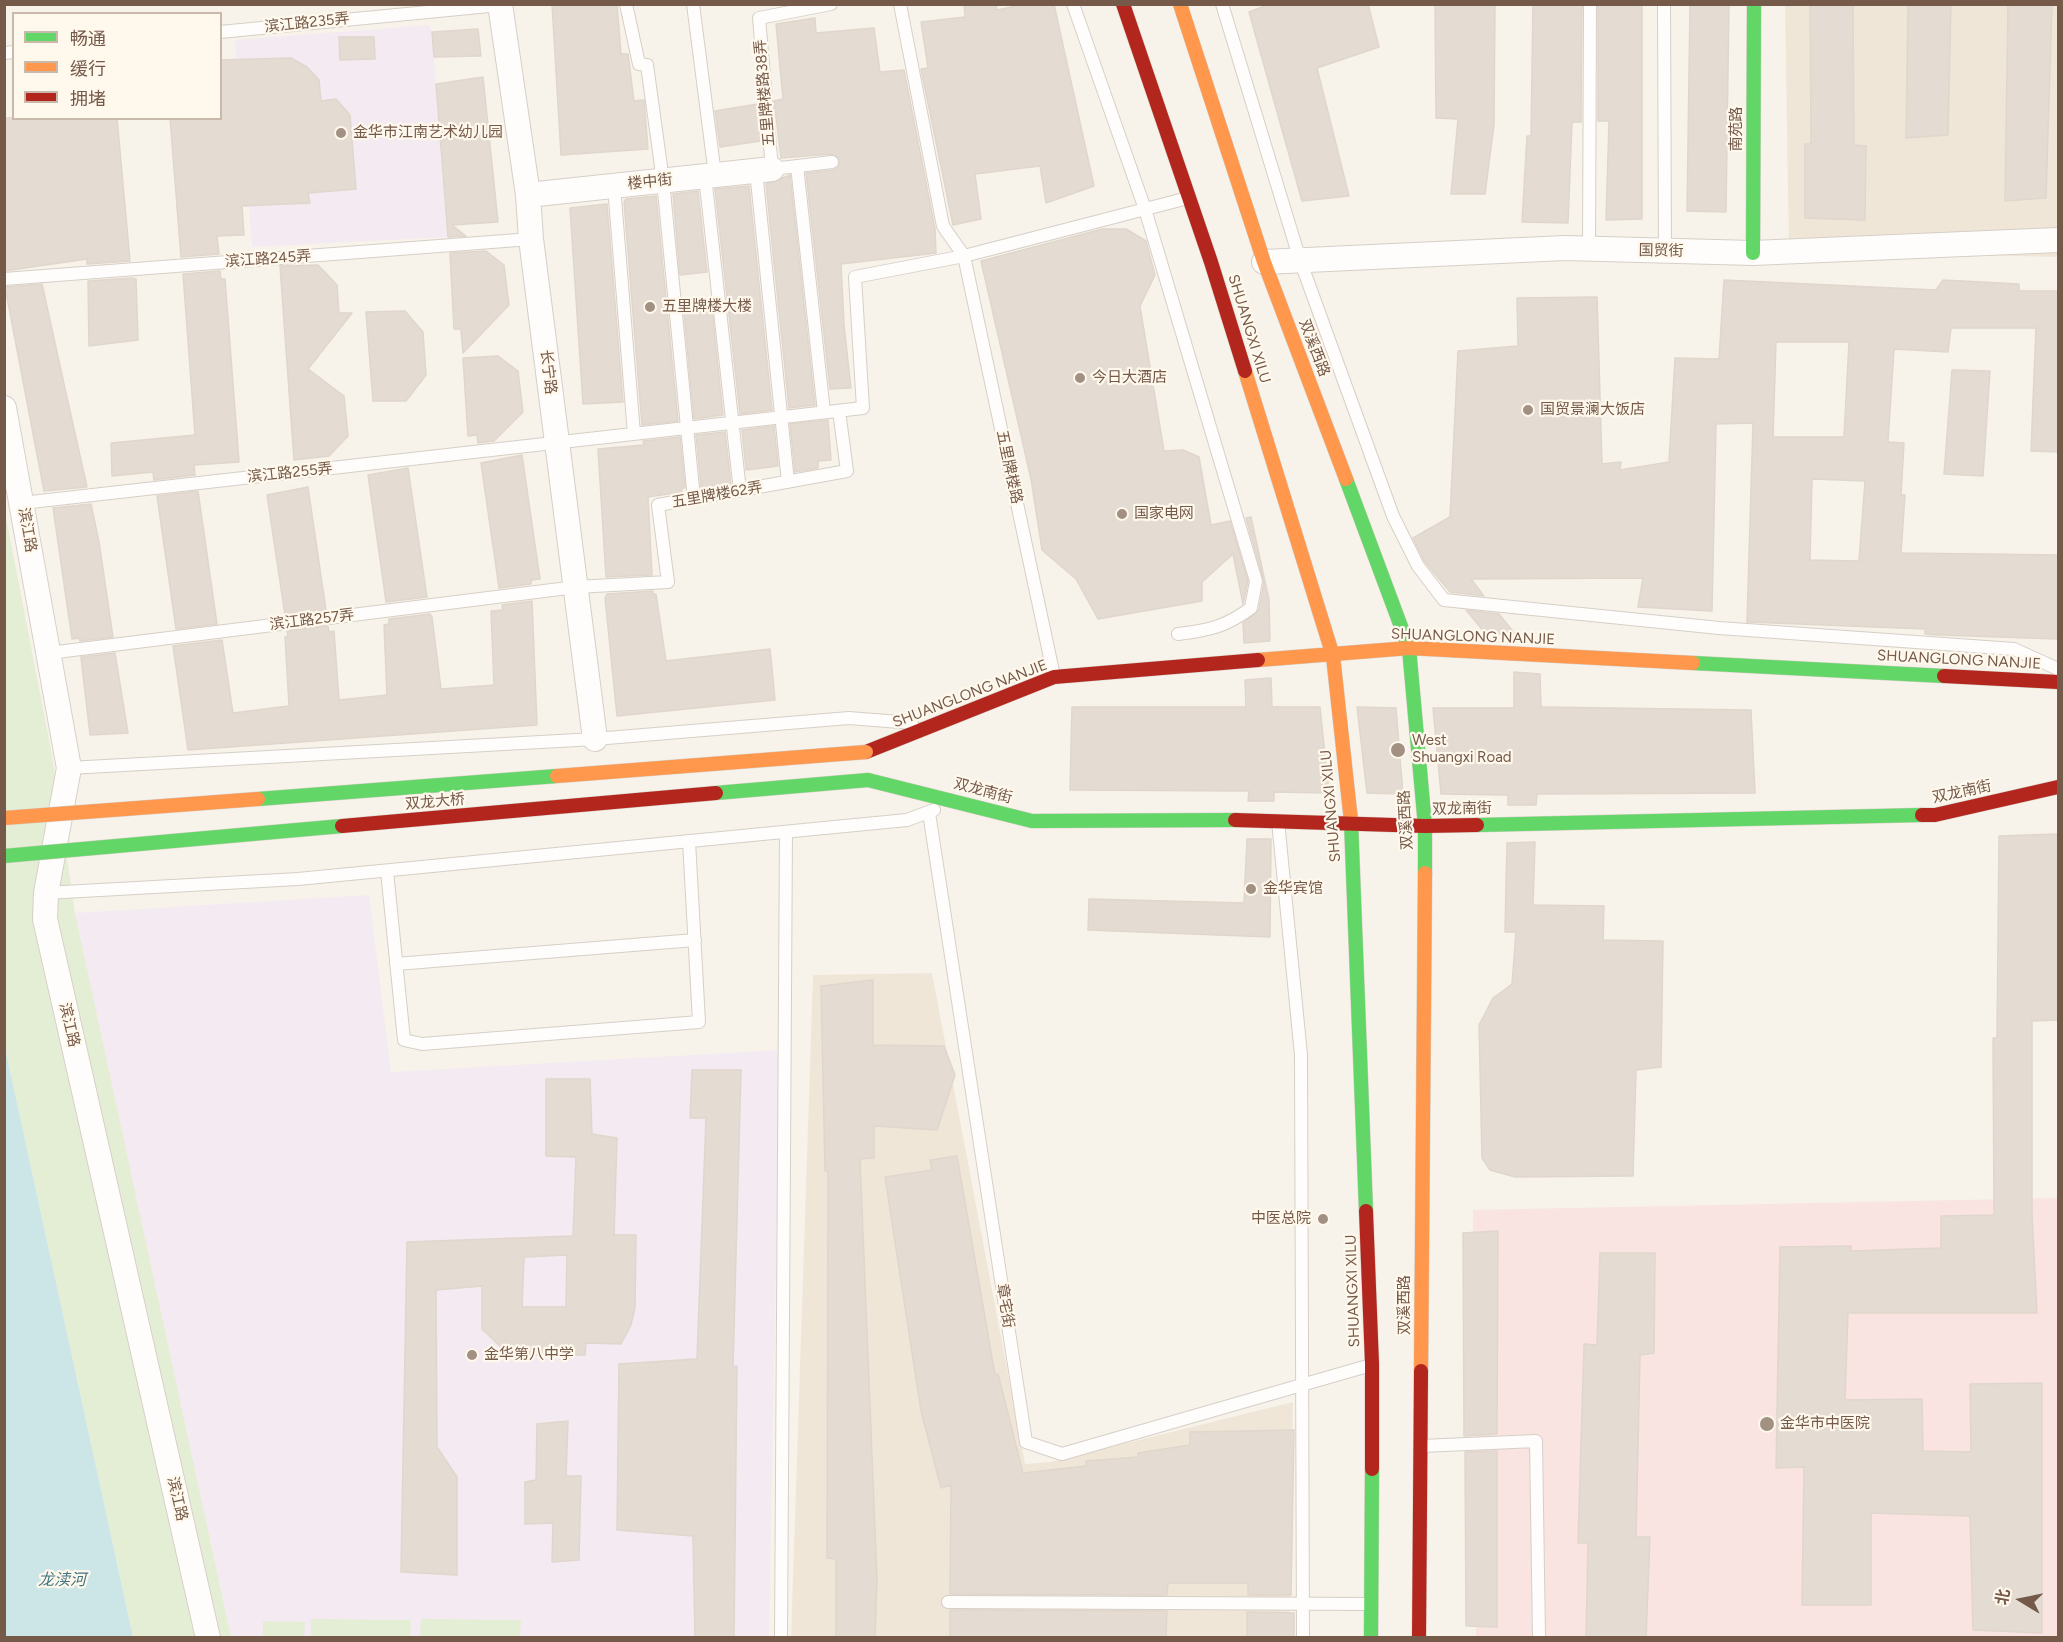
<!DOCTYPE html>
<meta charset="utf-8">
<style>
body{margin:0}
#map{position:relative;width:2063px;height:1642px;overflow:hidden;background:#f7f3ea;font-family:Figtree,"Noto Sans SC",sans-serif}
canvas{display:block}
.frame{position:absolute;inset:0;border:6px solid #755a4a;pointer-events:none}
.legend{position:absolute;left:12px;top:12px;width:210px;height:108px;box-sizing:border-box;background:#fff8ec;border:2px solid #c8b9ab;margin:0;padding:8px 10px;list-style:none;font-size:18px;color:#755a4a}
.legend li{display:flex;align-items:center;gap:12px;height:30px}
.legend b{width:30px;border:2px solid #c8b9ab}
.north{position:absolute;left:1991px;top:1570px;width:60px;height:60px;-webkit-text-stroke:4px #fff8ec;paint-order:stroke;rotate:280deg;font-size:16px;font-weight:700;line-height:24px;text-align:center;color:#755a4a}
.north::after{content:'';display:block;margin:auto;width:21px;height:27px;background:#755a4a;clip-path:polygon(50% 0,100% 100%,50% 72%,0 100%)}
</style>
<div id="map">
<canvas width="2063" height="1642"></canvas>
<div class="frame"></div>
<ul class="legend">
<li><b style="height:8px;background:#63d668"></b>畅通</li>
<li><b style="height:8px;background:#ff974d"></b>缓行</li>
<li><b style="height:8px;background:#b3261e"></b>拥堵</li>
</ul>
<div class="north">北</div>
</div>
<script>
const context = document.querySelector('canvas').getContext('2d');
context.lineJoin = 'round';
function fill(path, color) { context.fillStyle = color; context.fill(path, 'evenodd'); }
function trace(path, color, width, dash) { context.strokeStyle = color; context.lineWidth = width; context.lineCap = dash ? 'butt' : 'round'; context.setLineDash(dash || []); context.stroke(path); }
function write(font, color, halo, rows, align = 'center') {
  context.font = font + ' Figtree,"Noto Sans SC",sans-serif'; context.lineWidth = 4.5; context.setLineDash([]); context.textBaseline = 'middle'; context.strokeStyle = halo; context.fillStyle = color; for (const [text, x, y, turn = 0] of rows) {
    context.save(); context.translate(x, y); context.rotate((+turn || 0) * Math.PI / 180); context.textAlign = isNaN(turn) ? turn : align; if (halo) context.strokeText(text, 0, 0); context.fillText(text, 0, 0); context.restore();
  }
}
const residential = new Path2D(`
 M1785,5H2058V257L1789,251Z
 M932,973L1025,1464L1050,1462L1293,1402L1289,1637L791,1638L813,975Z`);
const education = new Path2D(`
 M429,25L432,32L447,237L252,247L235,40Z
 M369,895L391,1072L780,1050L769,1637H231L75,913Z`);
const medical = new Path2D(`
 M2058,1198V1637H1476L1473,1210Z`);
const green = new Path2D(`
 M4,507L52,755L75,913L231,1637H133L5,1048Z
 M311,1619L411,1620L410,1637H311Z
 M421,1619L521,1620L520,1637H420Z
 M263,1621L305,1622L304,1637H263Z`);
const water = new Path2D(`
 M5,1048L133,1637H5Z`);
const building = new Path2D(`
 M552,4H617L621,54H628L634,101L644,100L648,149L561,155Z
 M964,4H996L997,10L1026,4H1054L1094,186L1046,203L1040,166L975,174L981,219L953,225L921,69L928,68L921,22L965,17Z
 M1270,4H1368L1379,47L1317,68L1349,196L1302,201L1249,12Z
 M1435,4H1495L1494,125L1485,194H1451L1458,119L1436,118Z
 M1533,4H1582L1581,122H1572L1568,223L1522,222L1527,136H1531Z
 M1598,4H1642V219L1606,220L1609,121H1598Z
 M1690,4H1729L1726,212L1687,211Z
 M1810,4H1853L1854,145L1866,146L1865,220L1805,218V144H1811Z
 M1908,4H1951L1948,135L1906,138Z
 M2008,4H2052L2046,198L2005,201Z
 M815,18L816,33L874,28L880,72L904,70L935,229L936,253L841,264L844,325L851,388L830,389L806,173L834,170L839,166L840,160L832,154L781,158L774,101L783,99L776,24Z
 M478,29L481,56L434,57L432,32Z
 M339,37H374L375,59L340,60Z
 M291,58L307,67L319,80L321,101L336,99L350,115L356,189L308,193L310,203L242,206L244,235L217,236L219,254L181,257L170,118H220V60Z
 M483,77L498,222L452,225L466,236L448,237L436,84Z
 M758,104L761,141L720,147L715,111Z
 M4,118H117L130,261L87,264V259L4,271Z
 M790,175L815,405L789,408L766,184Z
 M749,186L772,410L740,414L715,189Z
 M698,191L707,272L680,275L673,194Z
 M656,196L678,421L642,425L624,202L626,199Z
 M607,204L623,402L583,404L570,208Z
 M1102,229H1126L1146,241L1155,275L1140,306L1164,451L1183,450L1199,457L1211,525L1230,521L1248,581L1243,604L1233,554L1202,582V601L1098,619L1076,579L1042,550L1031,479L981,261Z
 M486,251L504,265L509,305L463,353L461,329H454L450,253Z
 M318,265L337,285L339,313H352L308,369L344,396L348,436L329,456L294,460L280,266Z
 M220,271L221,279H225L239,462L194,465L195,475L154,480L153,472L112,476L111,443L195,435L183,274Z
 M132,278L136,279L138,340L89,346L88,281Z
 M1724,280L1936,290L1943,280L2019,284V291H2058V452L2031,451L2036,328H1951L1948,352L1894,349L1888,442L1904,443L1901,495H1905L1901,553L2058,555V639L1939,635L1925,634V629L1747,622L1753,423L1716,424L1712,611L1638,607L1643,578L1471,579L1484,596L1450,592L1425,562L1413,538L1450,517L1458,351L1518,346L1517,298L1597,297L1602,464L1621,462L1620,470L1669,462L1675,358L1719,359ZM1776,342H1849L1844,437H1773ZM1812,479L1865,481L1859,561L1810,560Z
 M42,284L64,384L87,487L44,491L5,287Z
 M712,310L723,415L694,419L684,312Z
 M405,311L423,332L426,375L406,401H373L366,312Z
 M498,356L518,371L523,412L494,441L478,443L477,435L468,436L463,358Z
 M1952,370L1990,371L1983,476L1944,474Z
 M828,420L831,460L818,461V468L795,472L790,424Z
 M774,426L778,466L746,470L742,430Z
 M725,432L731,484L701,487L696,435Z
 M680,437L685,488H682V492L648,497L652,575L606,577L598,449L644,445L643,441Z
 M522,455L540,579L531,580V584L499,588L481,463Z
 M408,468L427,597L386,602L368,475Z
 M308,487L326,610L285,615L267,495Z
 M198,491L217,624L176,629L157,496Z
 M91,504L99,542L113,637L80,641L79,638L72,639L53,508Z
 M1251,517L1269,600L1270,641L1244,643L1243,623L1259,610L1264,582L1246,518Z
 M653,591V595L656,594L666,661L770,649L775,700L617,716L605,598L607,594Z
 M532,601L537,725L188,750L173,646L222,640L233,713L289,706L285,637H288L287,631L328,626L329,632L334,631L339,700L387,695L384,625L389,624V619L430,614L432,617L441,689L494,685L491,611L503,610L502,605Z
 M1466,610L1499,614L1516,635L1485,633Z
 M115,653L128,733L90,735L81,657Z
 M1514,672L1540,674L1541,707L1751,710L1755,793L1537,794L1536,805H1508V795L1441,794L1433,708H1514Z
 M1271,678L1272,707H1320L1329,793L1274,792V801H1248L1249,791L1070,790L1072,707H1246L1245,680Z
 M1357,707L1396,708L1403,794L1367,793Z
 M2058,834V1020L2032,1021V1214L2037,1313H1848L1845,1400L1922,1399L1923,1451L1971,1452L1970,1384L2042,1383V1633L1973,1630L1970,1516L1871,1513V1605H1802L1804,1467L1776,1468L1780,1247L1851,1246V1251L1941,1248V1216L1994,1215L1993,1038H1997L1999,836Z
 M1247,839H1271L1270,937L1088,930L1089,899L1244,903Z
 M1535,842L1533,905L1604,906L1603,940L1663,941L1661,1067L1636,1070L1633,1176L1515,1177L1490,1170L1482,1158L1479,1025L1493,998L1512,984L1516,932H1505L1507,843Z
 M873,980V1045L944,1046L955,1075L937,1130L874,1126V1158L860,1159L877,1579L875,1638H836V1559L827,1558L828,1171H825L821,986Z
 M692,1070H741L733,1367L737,1366L734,1638H695L693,1536L617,1530L619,1364L697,1359L706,1118H690Z
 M546,1079H590L592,1134L617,1138L614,1235H636L635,1307L631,1325L621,1344L586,1343L585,1355H521L503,1349L482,1329V1286L436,1290L437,1447L457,1477V1575L401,1572L407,1242L573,1236L576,1157L546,1156ZM567,1255L566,1307H522L524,1257Z
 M957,1156L995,1375L998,1374L1023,1473L1086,1466V1461L1138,1457V1453L1190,1445V1432L1294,1430L1291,1595H1248V1583H1168L1167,1595L950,1594L951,1485L941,1488L921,1411L885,1177L932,1170L930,1160Z
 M1498,1231L1497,1434L1464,1436L1463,1233Z
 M1600,1253H1655L1654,1353L1640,1355L1636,1537H1650L1646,1638H1586L1588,1543H1578L1584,1344L1597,1345Z
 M568,1421L566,1476H581L579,1560L552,1562L553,1523L525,1524V1482L536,1480L537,1424Z
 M1497,1451V1627L1466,1626L1465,1452Z
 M950,1610L1167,1611L1166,1638H950Z
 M1247,1612L1294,1613V1638H1247Z`);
const lane = new Path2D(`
 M626,4L639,64L647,65L663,181L694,499
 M693,4L715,175
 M831,4L759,18L772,169L832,162
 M900,4L943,226L964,256L1054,676
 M1073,4L1145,209L1256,581L1251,608C1225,627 1210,630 1178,634
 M1222,4L1300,260L1393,516L1418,566L1444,600L1719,628L2014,649L2058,669
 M1664,4L1665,251
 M220,32L500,5
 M4,53L14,52
 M797,166L824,412
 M756,171L788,482
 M705,176L740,491
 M614,186L634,434
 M1589,249L1590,4
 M4,279L531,239
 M22,503L863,408L855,277L964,256L1188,198
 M49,653L576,587L668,582L658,505L847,471L839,411
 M69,768L595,739L849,718L912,723
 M929,813L1026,1442L1062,1454L1371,1365
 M1278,821L1301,1055L1303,1638
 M387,871L404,1040L422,1044L699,1022L689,841
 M46,893L298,879L907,820L934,810
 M396,964L695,940
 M1421,1446L1536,1441L1539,1638
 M948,1602L1370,1604
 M781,1638L786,832`);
const street = new Path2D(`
 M500,4L528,195L531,239L595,739
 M528,195L772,169
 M1264,262L1565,248L1753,253L2058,240
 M4,408L69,768L46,893L45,919L208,1638`);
const fast = new Path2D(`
 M1753,253L1754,4
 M1346,479L1409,648L1425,826V873
 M1693,663L1944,676
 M868,780L1032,821L1235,820
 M1351,821L1366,1211
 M1477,825L1922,815
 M1371,1638L1372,1469`);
const slow = new Path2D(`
 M1180,4L1264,262L1346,479
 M1245,371L1333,656L1351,821
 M1258,660L1409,648L1693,663
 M1421,1371L1425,873`);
const jam = new Path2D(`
 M1123,4L1211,262L1245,371
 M1944,676L2058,682
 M866,752L1054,677L1258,660
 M1922,815H1935L2058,787
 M1235,820L1425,826L1477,825
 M1366,1211L1372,1364V1469
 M1419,1638L1421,1371`);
const fastBridge = new Path2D(`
 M716,793L868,780
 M258,799L557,776
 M4,856L342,826`);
const slowBridge = new Path2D(`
 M557,776L866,752
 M4,818L258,799`);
const jamBridge = new Path2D(`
 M342,826L716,793`);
const markers = [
 [341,133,6,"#a29082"],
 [650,307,6,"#a29082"],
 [1080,378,6,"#a29082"],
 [1528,410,6,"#a29082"],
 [1122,514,6,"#a29082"],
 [1398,750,8,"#a29082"],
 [1251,889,6,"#a29082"],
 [1323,1219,6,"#a29082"],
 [472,1355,6,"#a29082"],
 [1767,1424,8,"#a29082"]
];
const streetNames = [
 ["滨江路235弄",307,23,-6],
 ["五里牌楼路38弄",765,93,-95],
 ["南苑路",1737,129,-90],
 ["楼中街",650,182,-6],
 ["国贸街",1661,251,1],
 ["滨江路245弄",268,259,-4],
 ["SHUANGXI XILU",1249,329,73],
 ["双溪西路",1314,348,69],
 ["长宁路",548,372,83],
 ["五里牌楼路",1009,467,78],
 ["滨江路255弄",290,473,-6],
 ["五里牌楼62弄",717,495,-10],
 ["滨江路",27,530,80],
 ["滨江路257弄",312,620,-7],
 ["SHUANGLONG NANJIE",1473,637,2],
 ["SHUANGLONG NANJIE",1959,660,3],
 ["SHUANGLONG NANJIE",970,694,-21],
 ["双龙南街",983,791,15],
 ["双龙南街",1962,792,-12],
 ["双龙大桥",435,802,-5],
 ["SHUANGXI XILU",1331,806,-95],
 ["双龙南街",1462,809,-1],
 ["双溪西路",1406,820,-93],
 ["滨江路",69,1025,77],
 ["SHUANGXI XILU",1353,1291,-92],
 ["双溪西路",1405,1305,-90],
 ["章宅街",1005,1306,81],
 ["滨江路",177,1499,77]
];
const poiNames = [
 ["金华市江南艺术幼儿园",353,133],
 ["五里牌楼大楼",662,307],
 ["今日大酒店",1092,378],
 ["国贸景澜大饭店",1540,410],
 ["国家电网",1134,514],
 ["West",1412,741],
 ["Shuangxi Road",1412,758],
 ["金华宾馆",1263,889],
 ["中医总院",1311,1219,"right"],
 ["金华第八中学",484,1355],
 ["金华市中医院",1780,1424]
];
const waterNames = [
 ["龙渎河",62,1580]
];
fill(residential, '#f0e6d8');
fill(education, '#f4eaf2');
fill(medical, '#f9e4e2');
fill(green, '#e3eed5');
fill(water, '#cce5e7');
fill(building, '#e4dbd2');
trace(building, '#e0d6cc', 1.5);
trace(lane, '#d6cfc7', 14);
trace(street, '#d6cfc7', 26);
trace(fast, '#d6cfc7', 15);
trace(slow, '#d6cfc7', 15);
trace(jam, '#d6cfc7', 15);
trace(lane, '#fefdfc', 12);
trace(street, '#fefdfc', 24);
trace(fast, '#63d668', 14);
trace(slow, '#ff974d', 14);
trace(jam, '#b3261e', 14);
trace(fastBridge, '#d6cfc7', 15, []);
trace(slowBridge, '#d6cfc7', 15, []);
trace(jamBridge, '#d6cfc7', 15, []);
trace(fastBridge, '#63d668', 14);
trace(slowBridge, '#ff974d', 14);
trace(jamBridge, '#b3261e', 14);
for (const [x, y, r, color] of markers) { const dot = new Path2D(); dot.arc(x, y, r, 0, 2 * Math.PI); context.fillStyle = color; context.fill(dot); trace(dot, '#fff8ec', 2); }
write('15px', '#755a4a', '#fff8ec', streetNames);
write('15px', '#755a4a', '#fff8ec', poiNames, 'left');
write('italic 16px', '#417682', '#fff8ec', waterNames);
</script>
